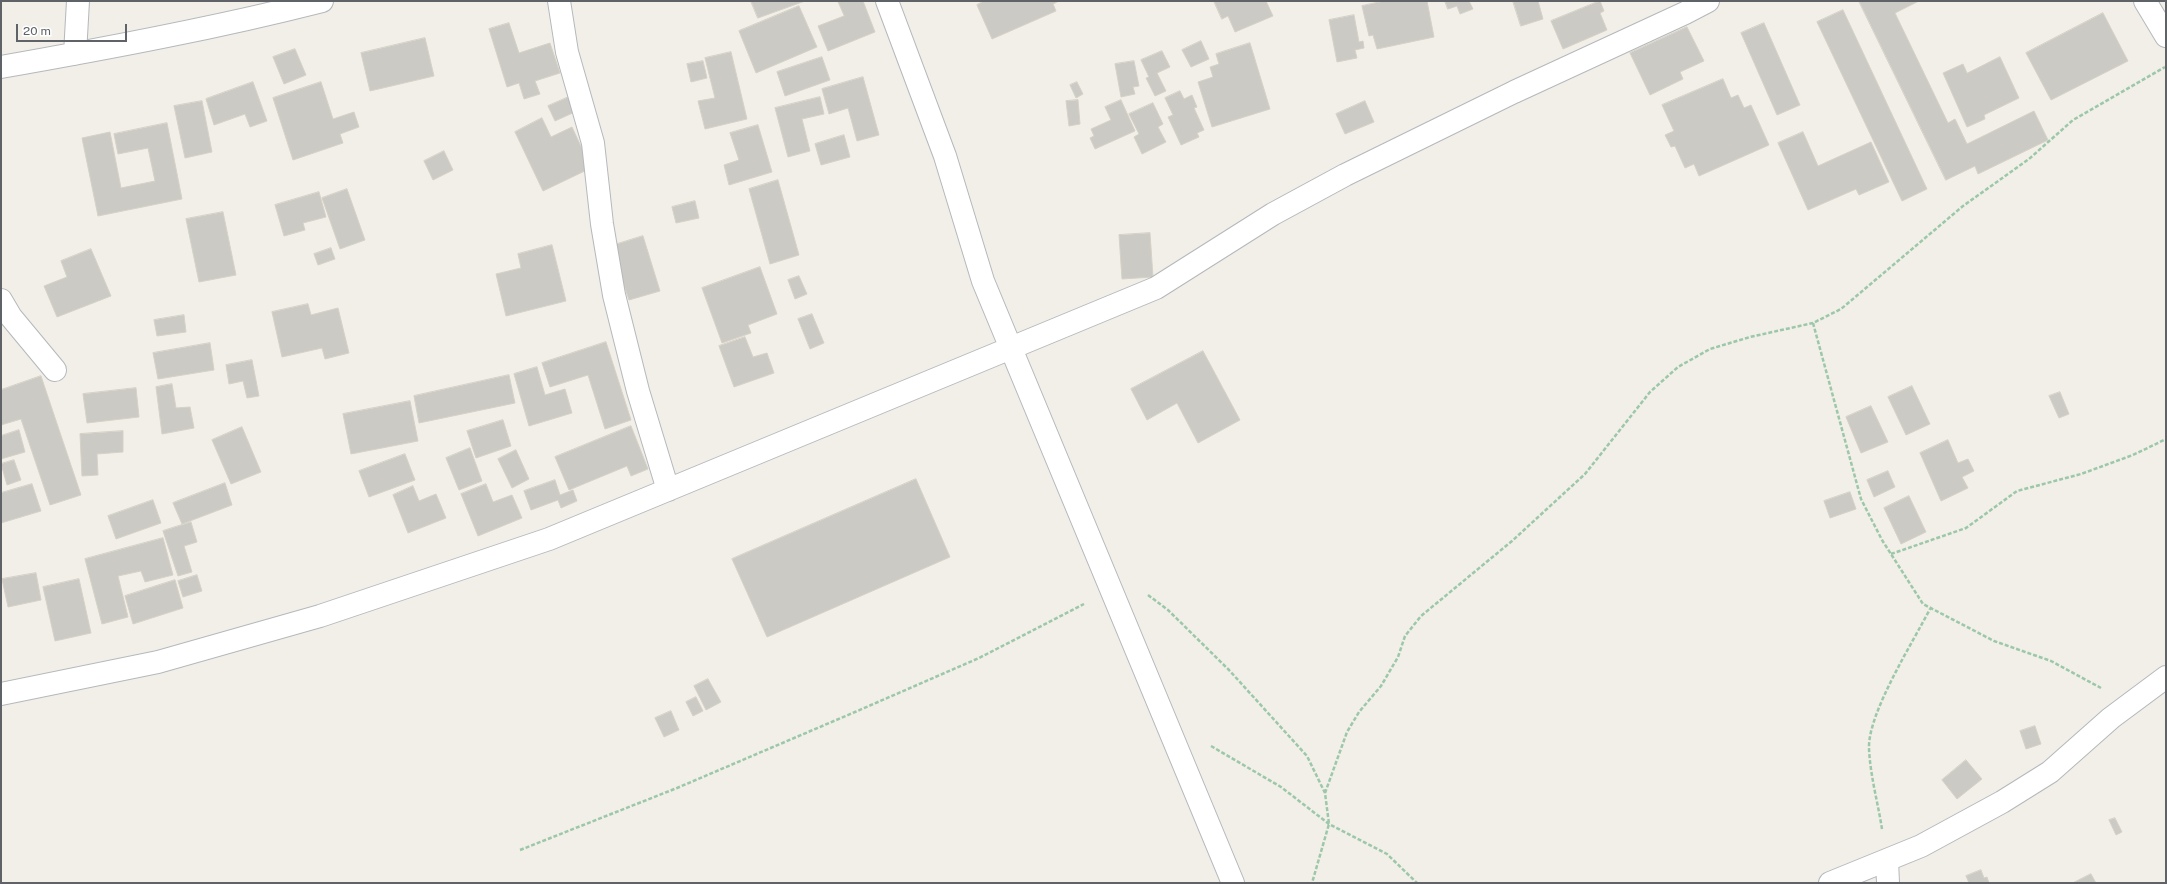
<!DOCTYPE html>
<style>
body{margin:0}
#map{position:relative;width:2167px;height:884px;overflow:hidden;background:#f1efe8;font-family:"Public Sans",sans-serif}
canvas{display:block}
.frame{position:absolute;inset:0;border:2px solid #5f6368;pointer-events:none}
.scale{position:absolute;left:16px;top:24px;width:111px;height:18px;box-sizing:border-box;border:2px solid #5f6368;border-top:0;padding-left:5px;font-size:12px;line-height:14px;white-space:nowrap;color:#5f6368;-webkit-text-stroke:3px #fff;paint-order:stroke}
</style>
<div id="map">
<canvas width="2167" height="884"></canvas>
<div class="frame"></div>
<div class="scale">20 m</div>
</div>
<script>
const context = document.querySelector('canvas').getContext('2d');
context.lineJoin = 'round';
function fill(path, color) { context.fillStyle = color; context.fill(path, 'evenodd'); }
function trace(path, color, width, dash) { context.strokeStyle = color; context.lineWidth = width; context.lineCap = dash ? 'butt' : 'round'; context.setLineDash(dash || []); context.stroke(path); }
const building = new Path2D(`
 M751,1H805L758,18Z
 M838,1H863L875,32L828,51L818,26L844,16Z
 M984,1H1059L1053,4L1056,11L992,39L977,5Z
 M1214,1H1266L1273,16L1235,32L1228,16L1222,19Z
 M1384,1H1427L1434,37L1377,49L1373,35L1369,36L1362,6Z
 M1445,1H1469L1473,9L1460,14L1457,6L1448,9Z
 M1513,1H1538L1543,19L1521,26Z
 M1600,1L1604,11L1600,13L1607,30L1563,49L1551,21Z
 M1859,1H1919L1895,13L1948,123L1955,119L1967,144L2034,111L2048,140L1978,174L1975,166L1946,180Z
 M799,6L817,47L756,73L739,31Z
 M1843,10L1927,189L1902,201L1817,22Z
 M2103,13L2128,61L2051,100L2026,53Z
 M1354,15L1359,42L1363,41L1364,48L1355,50L1357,58L1337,62L1329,20Z
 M509,23L519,53L550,43L560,73L535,81L540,94L524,99L519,83L507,87L489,29Z
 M1764,23L1800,105L1777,115L1741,33Z
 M1687,27L1704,61L1680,72L1683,79L1650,95L1630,53Z
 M425,38L434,76L370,91L361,53Z
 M1201,41L1209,59L1191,67L1182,50Z
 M1250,43L1270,109L1212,127L1198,82L1213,77L1210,67L1219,64L1216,54Z
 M295,49L306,75L284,84L273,57Z
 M1162,51L1170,67L1157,73L1166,91L1155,96L1146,78L1149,77L1141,60Z
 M731,52L747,119L705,129L698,101L715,98L705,58Z
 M822,57L830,80L785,96L777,72Z
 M2000,57L2019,98L1984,115L1985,119L1967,127L1943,73L1963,64L1967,73Z
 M703,61L707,78L691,82L687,64Z
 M1134,61L1139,86L1133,87L1135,94L1121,97L1115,64Z
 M863,77L879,135L857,141L848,108L829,114L822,89Z
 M1723,79L1731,98L1738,95L1744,108L1751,105L1769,145L1699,176L1694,164L1685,168L1675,146L1671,147L1665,135L1674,131L1662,105Z
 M253,82L267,121L250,127L245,114L214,125L206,99Z
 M321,82L333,119L354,112L359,127L340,134L343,143L293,160L273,98Z
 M1077,82L1083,94L1076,98L1070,85Z
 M1180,91L1184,99L1192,95L1197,107L1194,108L1204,130L1197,133L1199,137L1181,145L1168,117L1173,115L1165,98Z
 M571,96L577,111L555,121L548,106Z
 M820,97L824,114L802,119L810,151L788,157L775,108Z
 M1078,100L1080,124L1069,126L1066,101Z
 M1121,100L1135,131L1095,149L1090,138L1094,136L1091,129L1111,120L1105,107Z
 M202,101L212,152L185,158L174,106Z
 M1365,101L1374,122L1345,134L1336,114Z
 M1153,103L1163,124L1158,127L1166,142L1142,154L1134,137L1139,134L1129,114Z
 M542,118L551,137L572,127L591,168L543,191L515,132Z
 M167,123L182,199L98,216L82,138L110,132L121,188L155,181L148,148L118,154L114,134Z
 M758,125L772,172L729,185L724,165L739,160L730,133Z
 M1803,132L1818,166L1871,142L1889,182L1859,195L1856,189L1808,210L1778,143Z
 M844,135L850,157L821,165L815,144Z
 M444,151L453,170L433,180L424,161Z
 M778,180L799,255L770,264L749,189Z
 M347,189L365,240L340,249L322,198Z
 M319,192L326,217L303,223L305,230L284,236L275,205Z
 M695,201L699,218L676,223L672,207Z
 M223,212L236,275L199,282L186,219Z
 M1150,233L1153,277L1122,279L1119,235Z
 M643,236L660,291L629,300L611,246Z
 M552,245L566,301L506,316L496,274L521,268L518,254Z
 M331,248L335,259L318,265L314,254Z
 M91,249L111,296L57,317L44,286L67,277L61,261Z
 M760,267L777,314L748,325L751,333L722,343L702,288Z
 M799,276L807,294L795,299L788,280Z
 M308,304L311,315L338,308L349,353L325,359L322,348L282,357L272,312Z
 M812,314L824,343L810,349L798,319Z
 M184,315L186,332L157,336L154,320Z
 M745,337L753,357L767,353L774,373L734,387L719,346Z
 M606,342L631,420L605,429L588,375L550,387L542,363Z
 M210,343L214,370L158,379L153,353Z
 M1203,351L1240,420L1198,443L1177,403L1147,420L1131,389Z
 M252,360L259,396L247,398L243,381L229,384L226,365Z
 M537,367L545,395L565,389L572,413L529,426L514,374Z
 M509,375L515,403L419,423L414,396Z
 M41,376L81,495L50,505L21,419L1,425V390Z
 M172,384L176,408L190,407L194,428L162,434L156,387Z
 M1912,386L1930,424L1906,435L1888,397Z
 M136,388L139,417L87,423L83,394Z
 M2060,392L2069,414L2059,418L2049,396Z
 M410,401L418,441L351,454L343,414Z
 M1871,406L1888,442L1861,453L1846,417Z
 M503,420L511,446L476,458L467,431Z
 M631,426L648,469L631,476L627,466L569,490L555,457Z
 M242,427L261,472L231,484L212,440Z
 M19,430L25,452L1,459V436Z
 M123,431V452L97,454L98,475L82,476L80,434Z
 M1948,440L1958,463L1968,459L1974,471L1962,477L1968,488L1941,501L1920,453Z
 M470,448L482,481L459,490L446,458Z
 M516,450L529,479L512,488L498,459Z
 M405,454L415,480L369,497L359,471Z
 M14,460L21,480L7,485L1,464Z
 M1888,471L1895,487L1874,497L1867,480Z
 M916,479L950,557L767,637L732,559Z
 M555,480L560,495L573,490L577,501L561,508L558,500L531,510L524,491Z
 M225,483L232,505L182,524L173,503Z
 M32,484L41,511L1,523V493Z
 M486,484L493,502L512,495L522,518L478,536L461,494Z
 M413,486L419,501L436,494L446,518L408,533L393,495Z
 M1850,492L1856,509L1830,518L1824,501Z
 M1909,496L1926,532L1901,544L1884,508Z
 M153,500L161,523L116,539L108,516Z
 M191,522L197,542L184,546L192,572L178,576L163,531Z
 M163,538L173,575L145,582L141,571L118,576L128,617L102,624L85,559Z
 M36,573L41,600L8,607L2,579Z
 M197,575L202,591L183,597L178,581Z
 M79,579L91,633L55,641L43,587Z
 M175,580L183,608L133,624L125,596Z
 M708,679L721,702L706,710L694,686Z
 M696,697L703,711L693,716L686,702Z
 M671,711L679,730L664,737L655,718Z
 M2035,726L2041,744L2026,749L2020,731Z
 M1966,760L1982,779L1957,799L1942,780Z
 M2115,818L2122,832L2116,835L2109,820Z
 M1981,870L1984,878L1987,877L1989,883H1969L1966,876Z
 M2091,874L2096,883H2073Z`);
const path = new Path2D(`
 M1813,323L1861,499L1882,540L1923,604L1994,641L2051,661L2101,688
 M1891,554L1966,528L2017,491L2081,474L2133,455L2166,439
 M1148,595L1168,610L1229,670L1307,756L1325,793L1329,824L1312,883
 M1211,746L1281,787L1329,824L1387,854L1417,883
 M1325,793L1347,732L1359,712L1381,686L1398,657L1405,636L1421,616L1512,541L1585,474L1650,392L1678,367L1710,349L1750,337L1813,323L1841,309L1963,206L2029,159L2073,120L2165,67
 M1882,829C1878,803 1870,775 1869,748C1868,713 1913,642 1930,609
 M520,850L677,788L855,712L979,658L1084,604`);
const minor = new Path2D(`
 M559,1L567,52L593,143L602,224L614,295L638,391L668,490
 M887,1L945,156L983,281L1233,883
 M2145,1L2166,36
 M75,54L78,1
 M1,67C109,48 216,28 322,1
 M1,300L11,317L55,370
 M1,694L158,662L320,616L549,539L1156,288L1273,214L1345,175L1514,92L1685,13L1708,1
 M1887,860L1888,883
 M1830,883L1921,846L2002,802L2050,772L2111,718L2166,677`);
fill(building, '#cccac5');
trace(building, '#d6d1c6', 1);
trace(minor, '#b5b8bc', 24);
trace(path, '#9cc7a9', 2.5, [4, 2]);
trace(minor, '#fff', 22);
</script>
